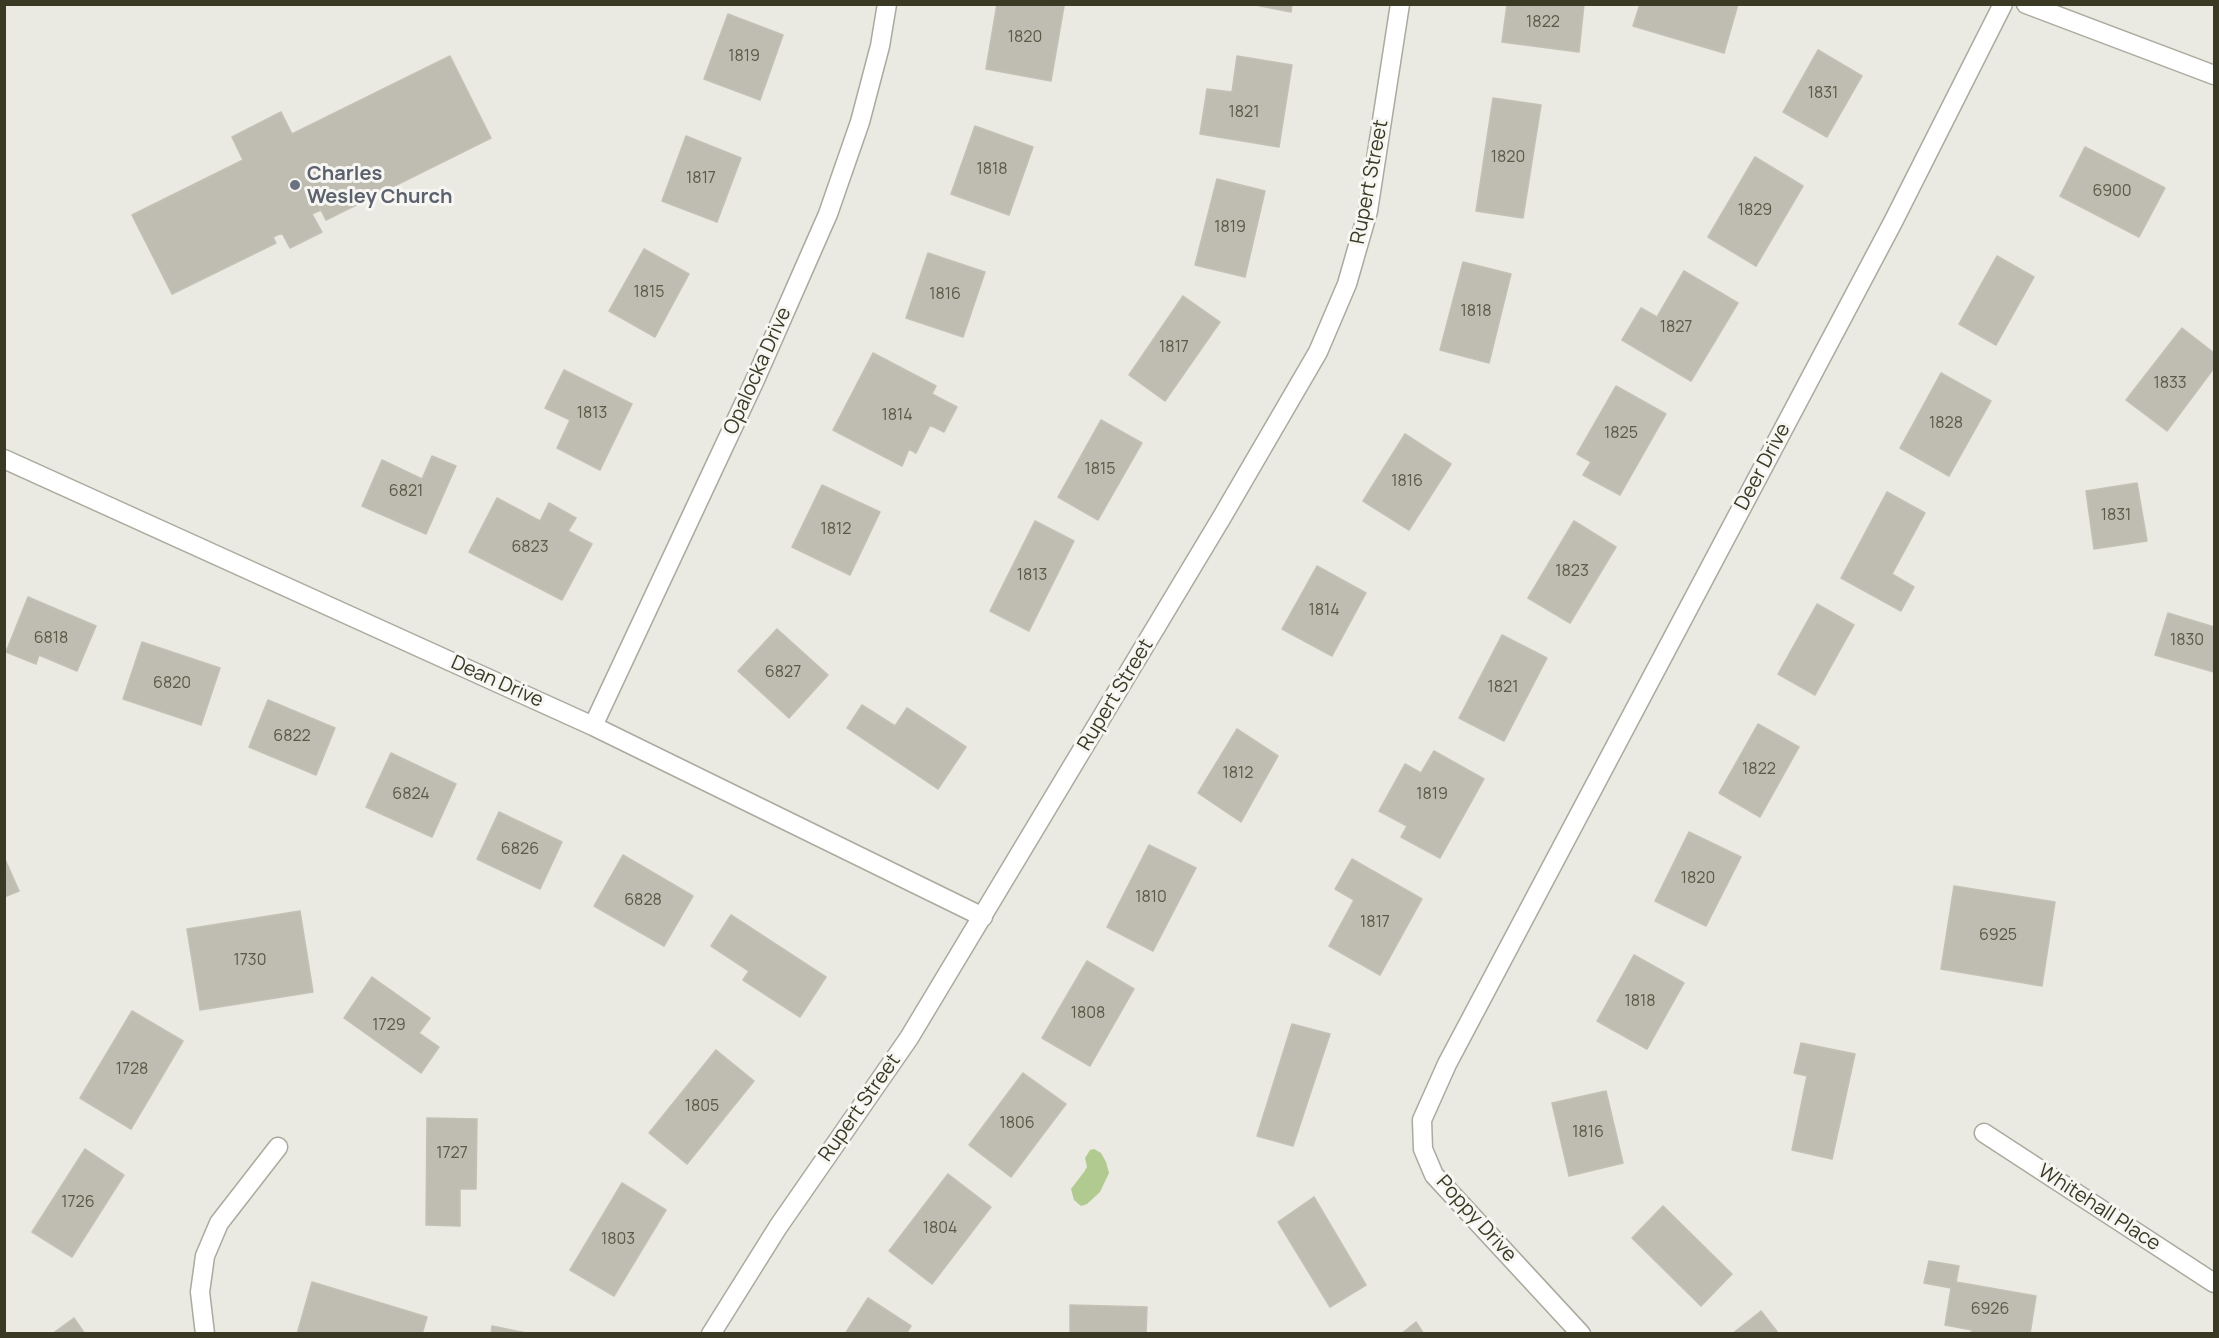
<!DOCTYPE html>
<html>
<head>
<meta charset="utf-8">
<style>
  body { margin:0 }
  #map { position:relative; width:2219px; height:1338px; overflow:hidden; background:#eae9e2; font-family:Manrope,sans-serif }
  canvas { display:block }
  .frame { position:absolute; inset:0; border:6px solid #393924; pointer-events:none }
</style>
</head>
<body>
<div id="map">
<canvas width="2219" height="1338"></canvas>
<div class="frame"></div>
</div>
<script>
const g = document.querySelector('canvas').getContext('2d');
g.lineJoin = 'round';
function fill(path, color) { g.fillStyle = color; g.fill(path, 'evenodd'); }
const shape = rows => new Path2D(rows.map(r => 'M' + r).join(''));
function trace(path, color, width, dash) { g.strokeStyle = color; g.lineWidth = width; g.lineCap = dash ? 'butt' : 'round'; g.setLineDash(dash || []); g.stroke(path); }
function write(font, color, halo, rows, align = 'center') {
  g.font = font + ' Manrope,sans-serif'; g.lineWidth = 6; g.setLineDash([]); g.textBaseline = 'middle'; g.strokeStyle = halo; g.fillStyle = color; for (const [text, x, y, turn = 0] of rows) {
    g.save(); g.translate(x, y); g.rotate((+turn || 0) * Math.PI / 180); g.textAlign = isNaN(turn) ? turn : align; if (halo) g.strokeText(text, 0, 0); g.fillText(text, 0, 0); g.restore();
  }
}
fill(shape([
  [1094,1149,1101,1153,1106,1162,1109,1173,1100,1192,1087,1204,1081,1206,1074,1200,1071,1189,1084,1172,1087,1167,1085,1158,1090,1150]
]), '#b1ca90');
const building = shape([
  [997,4,1064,6,1051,81,986,69,997,4],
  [1250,4,1292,4,1291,12,1250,4],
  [1507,4,1584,4,1579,52,1502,42,1507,4],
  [1640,4,1738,4,1724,53,1633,26,1640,4],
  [728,14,783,35,760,100,704,79,728,14],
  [1818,50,1862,76,1827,137,1783,112,1818,50],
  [450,56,491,138,326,220,321,210,312,214,322,232,290,248,282,233,273,237,276,243,172,294,132,215,243,160,232,137,281,112,292,134,450,56],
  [1237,56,1292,65,1279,147,1200,134,1207,89,1232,92,1237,56],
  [1493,98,1541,105,1523,218,1476,211,1493,98],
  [975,126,1033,147,1009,215,951,194,975,126],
  [686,136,741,158,717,222,662,201,686,136],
  [2085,147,2165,188,2139,237,2060,196,2085,147],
  [1755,157,1803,186,1756,266,1708,237,1755,157],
  [1217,179,1265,191,1245,277,1195,265,1217,179],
  [644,249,689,274,655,337,609,311,644,249],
  [928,253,985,272,963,337,906,318,928,253],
  [1997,256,2034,277,1996,345,1959,324,1997,256],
  [1463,262,1511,274,1489,363,1440,350,1463,262],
  [1684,271,1738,303,1691,381,1622,340,1641,308,1657,317,1684,271],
  [1183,296,1220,322,1165,401,1129,375,1183,296],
  [2182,328,2214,353,2214,368,2167,431,2126,400,2182,328],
  [873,353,936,386,932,394,957,407,944,432,930,425,916,453,909,449,902,466,833,430,873,353],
  [564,370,632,404,600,470,557,448,570,420,545,408,564,370],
  [1941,373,1991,401,1949,476,1900,448,1941,373],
  [1616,386,1666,414,1620,495,1583,475,1591,462,1577,454,1616,386],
  [1101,420,1142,443,1098,520,1058,497,1101,420],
  [1405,434,1451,464,1409,530,1363,501,1405,434],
  [432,456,456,466,426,534,362,506,382,460,422,479,432,456],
  [2137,483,2147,541,2094,549,2086,491,2137,483],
  [822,485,880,512,850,575,792,547,822,485],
  [1887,492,1925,513,1892,574,1914,587,1901,611,1841,578,1887,492],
  [497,498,540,521,549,503,576,518,568,531,592,544,562,600,469,552,497,498],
  [1035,521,1074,541,1029,631,990,611,1035,521],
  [1574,521,1616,547,1570,623,1528,598,1574,521],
  [1317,566,1366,593,1332,656,1282,629,1317,566],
  [28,597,96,626,77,671,39,655,36,664,6,652,28,597],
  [1817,604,1854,625,1815,695,1778,674,1817,604],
  [2168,613,2214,627,2214,672,2155,655,2168,613],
  [777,629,828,675,789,718,738,671,777,629],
  [1502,635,1547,658,1504,741,1459,718,1502,635],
  [142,642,220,668,201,725,123,699,142,642],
  [268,700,335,728,316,775,249,747,268,700],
  [862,705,895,726,907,708,966,747,938,789,847,728,862,705],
  [1758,724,1799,747,1760,817,1719,793,1758,724],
  [1237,729,1278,756,1241,822,1198,793,1237,729],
  [1434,751,1484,779,1440,858,1401,837,1407,826,1379,811,1405,764,1421,773,1434,751],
  [391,753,456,784,432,837,366,807,391,753],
  [499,812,562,842,540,889,477,859,499,812],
  [1689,832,1741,857,1706,926,1655,901,1689,832],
  [1149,845,1196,868,1153,951,1107,927,1149,845],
  [623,855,693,896,664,946,594,906,623,855],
  [4,857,19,891,4,897,4,857],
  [1352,859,1422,899,1380,975,1329,946,1354,900,1335,889,1352,859],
  [1954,886,2055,902,2042,986,1941,969,1954,886],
  [300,911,313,992,200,1010,187,929,300,911],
  [731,915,826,977,800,1017,743,980,749,971,711,946,731,915],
  [1634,955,1684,983,1647,1049,1597,1021,1634,955],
  [1087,961,1134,989,1090,1066,1042,1038,1087,961],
  [372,977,430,1018,419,1033,439,1047,421,1073,344,1018,372,977],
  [132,1011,183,1041,131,1129,80,1098,132,1011],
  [1292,1024,1330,1034,1293,1146,1257,1136,1292,1024],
  [1801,1043,1855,1054,1832,1159,1792,1150,1807,1076,1794,1073,1801,1043],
  [716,1050,754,1081,687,1164,649,1133,716,1050],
  [1023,1073,1066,1104,1011,1177,969,1145,1023,1073],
  [1606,1091,1623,1163,1569,1176,1552,1103,1606,1091],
  [427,1118,477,1119,476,1189,460,1189,460,1226,426,1225,427,1118],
  [85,1149,124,1175,72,1257,32,1232,85,1149],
  [948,1174,991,1207,932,1284,889,1251,948,1174],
  [622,1183,666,1210,614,1296,570,1270,622,1183],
  [1314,1197,1366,1285,1330,1307,1278,1222,1314,1197],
  [1663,1206,1732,1274,1701,1306,1632,1238,1663,1206],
  [1929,1261,1959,1266,1956,1282,2036,1296,2030,1334,1974,1334,1971,1333,1972,1330,1945,1325,1951,1288,1924,1283,1929,1261],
  [312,1282,427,1317,422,1334,297,1334,312,1282],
  [868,1298,911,1326,906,1334,845,1334,868,1298],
  [1070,1305,1147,1307,1146,1334,1070,1334,1070,1305],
  [1761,1311,1779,1334,1732,1334,1761,1311],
  [74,1318,85,1334,52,1334,74,1318],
  [1416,1322,1424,1334,1401,1334,1416,1322],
  [492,1326,531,1334,491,1334,492,1326]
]);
fill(building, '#bfbdb1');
trace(building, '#c3c1b5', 1.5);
const minor = shape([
  [2026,4,2214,75],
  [4,459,593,726,983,917],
  [593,726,755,380,828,214,860,122,880,46,887,4],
  [1984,1133,2214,1283],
  [205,1334,200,1292,205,1256,219,1223,278,1147],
  [711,1334,778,1227,909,1038,1222,517,1318,352,1347,284,1368,211,1400,4],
  [1581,1334,1434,1175,1423,1149,1422,1120,1447,1064,1893,222,2003,4]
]);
trace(minor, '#aaaa9e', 21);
trace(minor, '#fff', 18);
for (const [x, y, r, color] of [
  [295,185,6,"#6b7280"]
]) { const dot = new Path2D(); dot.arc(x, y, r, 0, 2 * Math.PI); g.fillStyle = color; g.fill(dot); trace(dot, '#f7f6f2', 2); }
write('16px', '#5a5a47', null, [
  ["1822",1543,23],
  ["1820",1025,38],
  ["1819",744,57],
  ["1831",1823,94],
  ["1821",1244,113],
  ["1820",1508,158],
  ["1818",992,170],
  ["1817",701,179],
  ["6900",2112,192],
  ["1829",1755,211],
  ["1819",1230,228],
  ["1815",649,293],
  ["1816",945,295],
  ["1818",1476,312],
  ["1827",1676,328],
  ["1817",1174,348],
  ["1833",2170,384],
  ["1813",592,414],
  ["1814",897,416],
  ["1828",1946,424],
  ["1825",1621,434],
  ["1815",1100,470],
  ["1816",1407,482],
  ["6821",406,492],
  ["1831",2116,516],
  ["1812",836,530],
  ["6823",530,548],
  ["1823",1572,572],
  ["1813",1032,576],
  ["1814",1324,611],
  ["6818",51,639],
  ["1830",2187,641],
  ["6827",783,673],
  ["6820",172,684],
  ["1821",1503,688],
  ["6822",292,737],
  ["1822",1759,770],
  ["1812",1238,774],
  ["6824",411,795],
  ["1819",1432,795],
  ["6826",520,850],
  ["1820",1698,879],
  ["1810",1151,898],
  ["6828",643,901],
  ["1817",1375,923],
  ["6925",1998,936],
  ["1730",250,961],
  ["1818",1640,1002],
  ["1808",1088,1014],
  ["1729",389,1026],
  ["1728",132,1070],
  ["1805",702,1107],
  ["1806",1017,1124],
  ["1816",1588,1133],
  ["1727",452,1154],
  ["1726",78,1203],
  ["1804",940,1229],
  ["1803",618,1240],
  ["6926",1990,1310]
]);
write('bold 20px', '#5b616d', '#f7f6f2', [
  ["Charles",307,174],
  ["Wesley Church",307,197]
], 'left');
write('20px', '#393924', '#f7f6f2', [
  ["Rupert Street",1370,182,-79],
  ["Opalocka Drive",758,371,-66],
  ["Deer Drive",1763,467,-62],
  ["Dean Drive",497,682,24],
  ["Rupert Street",1116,695,-59],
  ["Rupert Street",860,1108,-55],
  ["Whitehall Place",2099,1208,33],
  ["Poppy Drive",1476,1219,48]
]);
</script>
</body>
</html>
